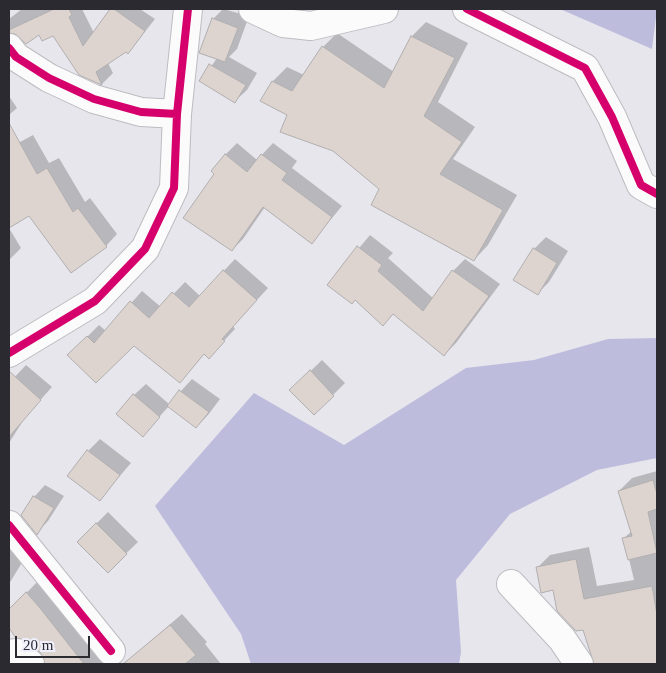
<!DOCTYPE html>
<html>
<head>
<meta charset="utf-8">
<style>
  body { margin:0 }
  #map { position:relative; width:666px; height:673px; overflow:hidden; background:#e6e6ec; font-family:Georgia,serif }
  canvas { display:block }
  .frame { position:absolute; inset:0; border:10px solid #2a2a30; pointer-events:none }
  .scale { position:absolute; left:15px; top:636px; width:75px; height:22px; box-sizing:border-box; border:2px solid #2a2a30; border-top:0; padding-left:6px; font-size:15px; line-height:18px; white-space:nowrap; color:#2a2a30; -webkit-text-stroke:4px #efeffd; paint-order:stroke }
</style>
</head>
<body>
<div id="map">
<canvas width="666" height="673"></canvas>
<div class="frame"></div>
<div class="scale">20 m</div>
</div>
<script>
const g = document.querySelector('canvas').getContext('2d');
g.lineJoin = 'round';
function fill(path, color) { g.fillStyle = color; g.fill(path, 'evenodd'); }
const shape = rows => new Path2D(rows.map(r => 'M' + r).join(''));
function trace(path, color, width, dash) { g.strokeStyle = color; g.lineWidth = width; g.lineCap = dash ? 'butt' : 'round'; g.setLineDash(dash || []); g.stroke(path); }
fill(shape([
  [560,9,657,9,652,49],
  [657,338,657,458,597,470,510,514,456,580,461,652,459,664,251,664,241,634,155,506,254,393,344,445,466,368,534,360,608,339]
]), '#bebcdd');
fill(shape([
  [22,9,82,9,94,33,111,9,140,9,155,19,128,53,126,51,108,63,113,73,102,84,80,74,53,34,9,32,9,19],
  [223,9,249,16,237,49,229,57,257,73,247,90,235,101,201,81,217,58,213,19],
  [426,22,468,43,438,102,475,127,453,159,517,195,488,245,474,260,381,189,288,114,273,81,287,67,304,75,323,47,337,33,394,72,412,36],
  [9,96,17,108,9,115],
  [33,135,49,163,59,158,85,202,90,198,117,234,106,246,29,215,9,226,9,148],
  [237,143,257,160,273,143,297,161,292,168,342,206,312,242,265,207,243,239,232,250,216,174,225,155],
  [9,228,21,248,9,260],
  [370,235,393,253,388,258,434,299,453,271,465,259,500,284,456,343,444,355,394,313,383,324,355,299,329,284],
  [546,237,568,251,549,282,538,293,534,249],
  [235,259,268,288,233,326,235,329,220,345,205,353,180,382,134,344,69,355,99,325,106,331,142,291,161,307,185,282,200,296],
  [322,360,345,383,314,414,291,390],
  [26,365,52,387,26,416,9,443,9,383],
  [192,379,220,399,208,415,196,427,169,406,143,435,134,395,146,384,169,404],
  [100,439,131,463,100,499,88,451],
  [657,471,657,664,595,664,584,629,537,568,550,555,589,547,597,586,634,580,624,538,632,531,619,491,632,478],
  [45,485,64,496,48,521,37,533,34,497],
  [108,512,138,542,108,571,78,542],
  [9,535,23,561,9,584],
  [38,581,95,642,108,664,46,664,46,659,41,652,27,640,17,636,9,623,9,611],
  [182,614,207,642,205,644,221,664,124,664]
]), '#0003');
const building = shape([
  [54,9,69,9,72,15,69,17,83,46,110,9,114,9,145,31,128,54,126,52,96,72,102,85,79,75,53,36,42,41,39,35,26,44,15,34,9,33,9,30,54,9],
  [212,18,238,28,225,62,199,53,212,18],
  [411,36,455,58,424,116,462,142,440,174,503,210,474,261,371,205,379,189,333,151,280,132,287,115,260,101,272,81,292,91,322,46,384,88,411,36],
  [209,64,246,85,235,103,199,81,209,64],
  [9,123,37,174,47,168,73,212,78,208,107,247,71,273,29,216,9,228,9,123],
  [225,154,247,172,261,154,287,173,282,180,332,217,312,244,263,207,232,251,183,218,214,174,211,171,225,154],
  [357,246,382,265,378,271,423,311,452,270,489,296,444,356,393,314,383,326,355,300,352,304,327,285,357,246],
  [533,248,557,263,538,295,513,280,533,248],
  [223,270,257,300,222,339,225,341,209,359,204,354,180,383,134,346,96,383,67,355,87,336,94,343,130,301,149,318,172,292,189,307,223,270],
  [310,370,334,396,314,415,289,390,310,370],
  [9,371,41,400,9,437,9,371],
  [179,390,209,412,196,428,167,406,179,390],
  [133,394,160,417,143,437,116,414,133,394],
  [87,450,120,475,100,501,67,476,87,450],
  [653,480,657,494,657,509,648,512,657,553,628,560,622,538,632,536,618,491,653,480],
  [33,496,54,508,37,535,21,515,33,496],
  [96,523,127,554,108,573,77,542,96,523],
  [576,559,584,599,652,586,657,615,657,664,594,664,583,630,576,631,557,611,553,590,541,593,536,567,576,559],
  [26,592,40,608,84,664,45,664,40,652,27,641,16,638,9,628,9,609,26,592],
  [170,625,196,655,185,664,123,664,170,625]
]);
fill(building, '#ded4cf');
trace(building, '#b0aeaf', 1);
const minor = shape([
  [253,9,283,23,311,26,384,9],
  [467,9,585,68,612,117,641,185,657,194],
  [9,48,16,57,49,78,94,99,141,112,177,114],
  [9,353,95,301,145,249,174,188,177,114,188,9],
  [9,525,111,651],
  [511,584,562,639,579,664],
  [9,654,17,653,30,664]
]);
trace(minor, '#bcbcc1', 30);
trace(minor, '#fbfbfc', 28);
trace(shape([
  [467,9,585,68,612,117,641,185,657,194],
  [9,48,16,57,49,78,94,99,141,112,177,114],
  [9,353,95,301,145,249,174,188,177,114,188,9],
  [9,525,111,651]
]), '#d6006c', 8);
</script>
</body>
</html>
